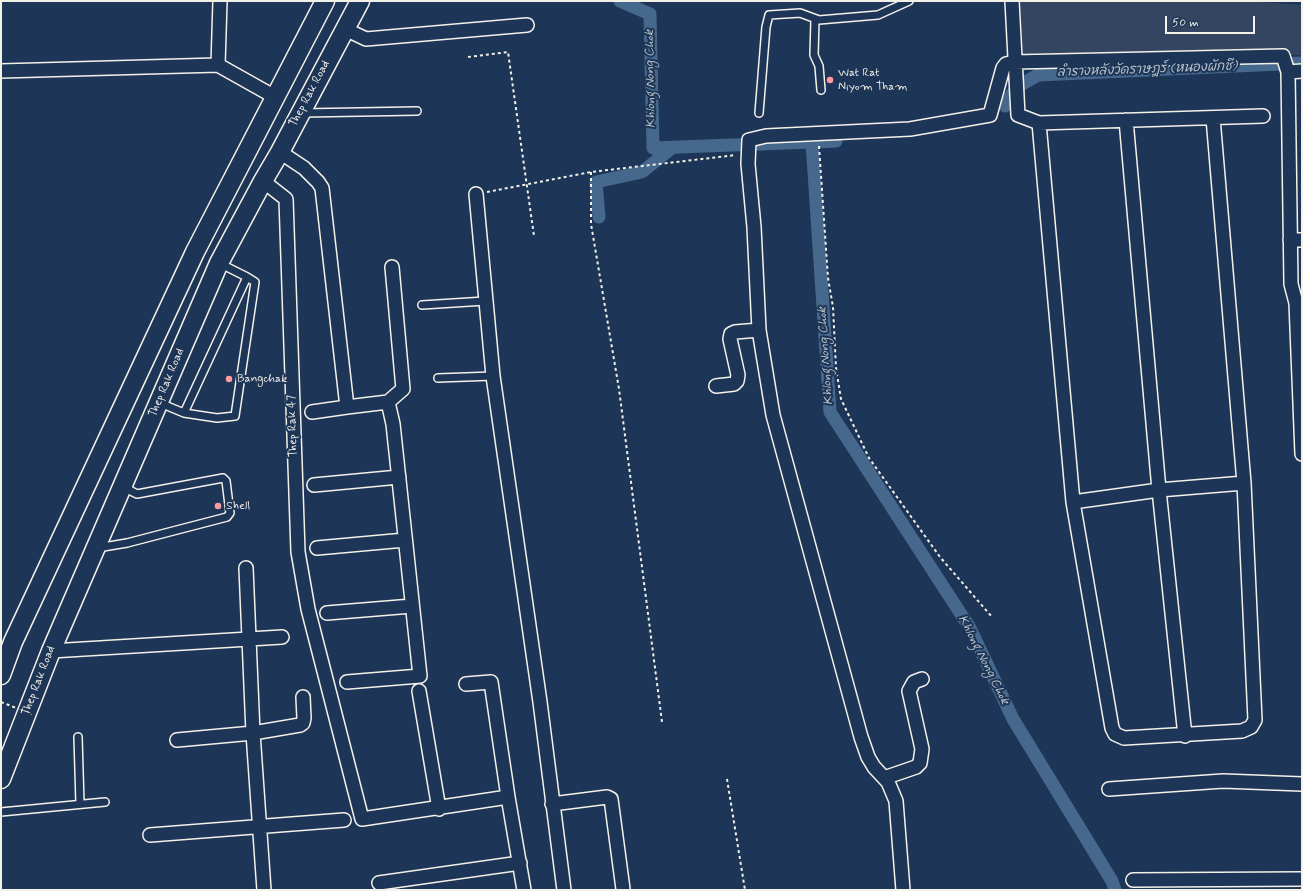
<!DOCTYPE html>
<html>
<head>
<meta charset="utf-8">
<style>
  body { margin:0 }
  #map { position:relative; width:1303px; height:891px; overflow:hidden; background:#1d3557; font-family:Mynerve,sans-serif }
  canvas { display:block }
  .frame { position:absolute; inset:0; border:2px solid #f4f1e8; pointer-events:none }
  .scale { position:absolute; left:1165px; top:16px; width:90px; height:18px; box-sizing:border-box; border:2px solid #f4f1e8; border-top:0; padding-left:5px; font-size:12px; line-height:14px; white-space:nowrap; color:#f4f1e8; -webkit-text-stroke:3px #1d3557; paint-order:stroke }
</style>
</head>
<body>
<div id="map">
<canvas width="1303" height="891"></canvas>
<div class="frame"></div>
<div class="scale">50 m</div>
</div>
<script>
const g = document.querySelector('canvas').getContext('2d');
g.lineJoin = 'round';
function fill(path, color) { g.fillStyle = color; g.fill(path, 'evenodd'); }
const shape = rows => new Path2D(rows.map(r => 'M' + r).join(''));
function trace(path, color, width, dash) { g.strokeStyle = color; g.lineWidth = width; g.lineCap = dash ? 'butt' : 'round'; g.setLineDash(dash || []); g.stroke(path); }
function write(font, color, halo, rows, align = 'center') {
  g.font = font + ' Mynerve,"Playpen Sans Thai",sans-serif'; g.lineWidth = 4; g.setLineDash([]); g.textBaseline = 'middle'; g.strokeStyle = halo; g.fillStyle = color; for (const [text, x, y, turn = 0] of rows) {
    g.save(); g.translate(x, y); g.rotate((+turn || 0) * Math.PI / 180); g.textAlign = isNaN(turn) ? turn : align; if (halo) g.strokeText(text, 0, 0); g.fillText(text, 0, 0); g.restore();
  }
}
fill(shape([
  [1020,1,1247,1,1302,5,1302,55,1289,55,1286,49,1023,54]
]), '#344562');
trace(shape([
  [620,1,650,14,653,148,812,142,830,412,970,628,1013,719,1112,881,1115,890],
  [1005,106,1010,96,1022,84,1038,75,1302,63],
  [812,142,836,141],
  [599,217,596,182,642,172,672,148]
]), '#46688d', 13);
const lane = shape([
  [815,19,814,55,819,66,821,90],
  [302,113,417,111],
  [759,113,766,27,769,15,800,13,819,20,878,15,909,1],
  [422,305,485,301],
  [438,378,493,376],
  [160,403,184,413,247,277,219,263],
  [184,413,217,418,235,416,255,282,247,277],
  [97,548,127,543,227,517,230,513,226,481,223,478,137,494,131,491,125,485],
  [78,737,80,804],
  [1,812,105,802]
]);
const street = shape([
  [1012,1,1018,115,1039,123,1263,116],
  [345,29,366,39,527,25],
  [218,65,220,1],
  [1,71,218,65,275,97],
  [1302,71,1288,72,1291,284,1296,303,1302,454],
  [1126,120,1159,490,1185,736],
  [1039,123,1073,502,1112,728,1115,734,1124,738,1242,731,1251,727,1255,720,1244,483,1213,118],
  [280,152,304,168,318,182,322,188,347,407,388,402,393,424,420,676,347,682],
  [263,181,286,199,298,552,308,609,362,819,508,797,524,890],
  [476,194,493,376,540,702,564,890],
  [1290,240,1302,240],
  [716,386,734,384,737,381,738,375,730,339,731,334,735,332,759,330],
  [388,402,403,389,392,267],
  [312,412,347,407],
  [314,485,399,477],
  [1073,502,1159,490,1244,483],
  [317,548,405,540],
  [246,568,253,733,264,890],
  [327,613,412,606],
  [51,651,282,637],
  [466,684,491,682,508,797],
  [419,691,439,809],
  [177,740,253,733,300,725,303,723,304,718,303,697],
  [884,778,916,767,920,763,922,749,909,691,914,682,922,679],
  [1109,789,1223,781,1302,784],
  [552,804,607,797,611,799,623,889],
  [150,835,344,820],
  [1133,880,1302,879],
  [379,883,520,863],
  [903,890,896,801,888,782,874,767,868,757,861,737,773,415,759,330,754,227,748,164,749,140,766,136,910,129,990,115,1003,68,1006,64,1014,62,1283,56,1288,72]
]);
const secondary = shape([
  [1,675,13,642,195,252,325,1],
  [1,779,51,651,219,263,263,181,280,152,360,1]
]);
trace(lane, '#f4f1e8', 10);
trace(street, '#f4f1e8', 16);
trace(secondary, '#f4f1e8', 21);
trace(shape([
  [468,57,508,52,534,236],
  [819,146,828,278,833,307,836,368,841,399,869,458,940,557,992,617],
  [591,172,591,224,619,389,662,722],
  [487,192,591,172,736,155],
  [727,779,745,890]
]), '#f4f1e8', 2, [3, 3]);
trace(lane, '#1d3557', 7);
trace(street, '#1d3557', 13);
trace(secondary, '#1d3557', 18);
trace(shape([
  [1,702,34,715]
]), '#f4f1e8', 2, [3, 3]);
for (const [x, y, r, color] of [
  [830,80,4,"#ff9aa2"],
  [229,379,4,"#ff9aa2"],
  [218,506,4,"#ff9aa2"]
]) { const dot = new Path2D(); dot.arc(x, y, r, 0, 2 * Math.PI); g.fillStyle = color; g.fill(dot); trace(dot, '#1d3557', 1.5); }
write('12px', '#f4f1e8', '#1d3557', [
  ["Wat Rat",838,73],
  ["Niyom Tham",838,87],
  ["Bangchak",237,379],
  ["Shell",226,506]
], 'left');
write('12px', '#f4f1e8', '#1d3557', [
  ["Thep Rak Road",310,94,-62],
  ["Thep Rak Road",167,383,-67],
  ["Thep Rak 47",293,426,-92],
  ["Thep Rak Road",39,681,-69]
]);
write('italic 13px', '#b7c1c8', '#1d3557', [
  ["ลำรางหลังวัดราษฎร์ (หนองผักชี)",1147,70,-2],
  ["Khlong Nong Chok",651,79,-91],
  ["Khlong Nong Chok",826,356,-94],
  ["Khlong Nong Chok",983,660,63]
]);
</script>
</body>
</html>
